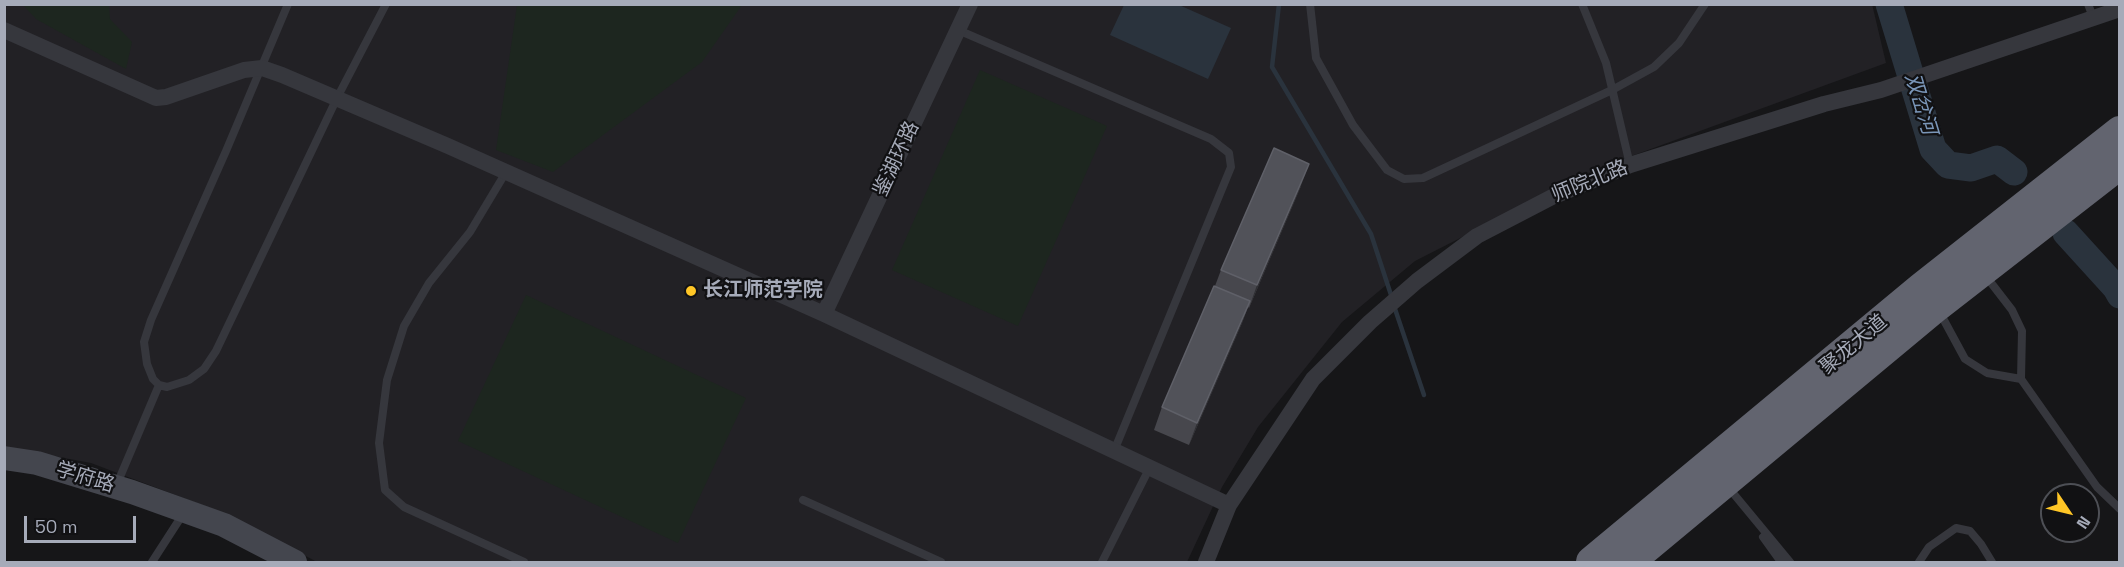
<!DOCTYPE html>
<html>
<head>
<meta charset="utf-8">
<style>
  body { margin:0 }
  #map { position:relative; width:2124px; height:567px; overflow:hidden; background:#161618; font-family:"Space Grotesk",sans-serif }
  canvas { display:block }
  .frame { position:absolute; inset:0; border:6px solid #a6abb9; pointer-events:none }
  .north { position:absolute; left:2040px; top:483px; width:60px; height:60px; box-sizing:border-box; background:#111113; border:2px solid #4d4f55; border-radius:50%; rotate:125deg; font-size:16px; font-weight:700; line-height:24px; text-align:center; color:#a6abb9 }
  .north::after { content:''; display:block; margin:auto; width:21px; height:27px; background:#ffc626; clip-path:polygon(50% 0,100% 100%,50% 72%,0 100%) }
  .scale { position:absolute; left:24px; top:516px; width:112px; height:27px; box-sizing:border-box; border:3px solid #a6abb9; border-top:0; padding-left:8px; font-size:18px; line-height:21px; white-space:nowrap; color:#a6abb9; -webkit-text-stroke:4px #111113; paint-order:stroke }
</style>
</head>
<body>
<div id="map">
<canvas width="2124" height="567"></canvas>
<div class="frame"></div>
<div class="north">N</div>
<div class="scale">50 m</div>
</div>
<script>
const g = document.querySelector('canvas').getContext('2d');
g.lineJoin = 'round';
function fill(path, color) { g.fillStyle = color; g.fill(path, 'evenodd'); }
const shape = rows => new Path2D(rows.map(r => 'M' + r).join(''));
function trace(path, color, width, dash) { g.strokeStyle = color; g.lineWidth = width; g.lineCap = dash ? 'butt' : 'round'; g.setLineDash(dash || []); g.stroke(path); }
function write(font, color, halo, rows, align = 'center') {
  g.font = font + ' "Space Grotesk","Noto Sans SC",sans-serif'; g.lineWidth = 4.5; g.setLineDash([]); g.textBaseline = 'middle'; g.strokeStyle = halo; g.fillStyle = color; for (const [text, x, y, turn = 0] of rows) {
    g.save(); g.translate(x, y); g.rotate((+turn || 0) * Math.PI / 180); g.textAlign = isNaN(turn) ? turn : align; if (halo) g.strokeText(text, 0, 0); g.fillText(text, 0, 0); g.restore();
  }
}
fill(shape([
  [1872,4,1886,63,1596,169,1415,261,1342,322,1258,427,1222,487,1187,562,317,562,231,516,91,463,5,447,4,5]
]), '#222125');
fill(shape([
  [23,5,109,5,110,19,132,42,126,69,36,19],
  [517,5,517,4,742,5,702,62,553,172,496,150],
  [980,70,1107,126,1018,326,892,270],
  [526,295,746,398,678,543,458,441]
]), '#1d261f');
fill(shape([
  [1124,5,1179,5,1231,28,1208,79,1110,35]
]), '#2a333d');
trace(shape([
  [1279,4,1272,67,1371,234,1392,298],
  [1394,306,1424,395]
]), '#2a333d', 4.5);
trace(shape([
  [1889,4,1933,149,1948,165,1971,168,1997,159,2014,172],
  [2066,233,2116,288,2120,295]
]), '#2a333d', 27);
trace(shape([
  [288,4,226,151,151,320,144,342,147,364,153,379,159,385,167,387,189,380,204,369,216,351,337,98,386,4],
  [1310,4,1316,58,1353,125,1387,170,1404,179,1423,178,1612,90,1654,67,1679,43,1705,4],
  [1582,4,1606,63,1630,165],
  [2088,4,2093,17],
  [958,30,1211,139,1229,153,1231,167,1114,451],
  [506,172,470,232,429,283,404,326,387,380,379,443,385,490,404,507,524,562],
  [1939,311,1965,359,1987,373,2021,379,2022,331,2012,310,1985,275],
  [2021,379,2097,487,2120,509],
  [117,484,159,385],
  [1728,487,1790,562],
  [803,500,941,562],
  [1763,537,1781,562],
  [152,562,183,514],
  [1102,562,1150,467],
  [1919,562,1929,547,1956,528,1970,531,1981,544,1992,562]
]), '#36373d', 8);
trace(shape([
  [4,30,156,98,166,97,244,70,262,68,282,75,448,146,824,314,1229,505],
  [824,314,970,4],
  [1206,562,1229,505,1313,379,1370,322,1417,281,1477,236,1554,196,1630,165,1824,104,1881,90,2120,9]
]), '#36373d', 16);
trace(shape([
  [4,458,37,463,132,492,185,511,224,525,295,562]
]), '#44464e', 24);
trace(shape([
  [1592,562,1922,288,2120,132],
  [1628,562,1936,306,2120,163]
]), '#62646f', 32);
fill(shape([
  [1301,186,1249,308,1248,307,1242,323,1189,445,1154,430,1162,407,1215,286,1221,270]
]), '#47474d');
fill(shape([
  [1309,164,1301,186,1249,308,1257,285],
  [1250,301,1242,323,1189,445,1197,423]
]), '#2f2f33');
const building = shape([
  [1274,148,1309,164,1257,285,1221,270,1274,148],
  [1214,286,1250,301,1197,423,1162,407,1214,286]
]);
fill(building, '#515259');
trace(building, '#5f6068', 1.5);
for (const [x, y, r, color] of [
  [691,291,6,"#ffc626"]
]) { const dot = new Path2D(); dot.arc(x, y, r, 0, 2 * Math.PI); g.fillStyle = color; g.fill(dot); trace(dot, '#111113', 2); }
write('20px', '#a6abb9', '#111113', [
  ["鉴湖环路",897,159,-65],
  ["师院北路",1590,182,-22],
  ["聚龙大道",1854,345,-40],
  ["学府路",85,478,17]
]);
write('bold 20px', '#a6abb9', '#111113', [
  ["长江师范学院",703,291]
], 'left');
write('italic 21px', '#7a96b8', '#111113', [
  ["双岔河",1920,104,73]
]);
</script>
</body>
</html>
